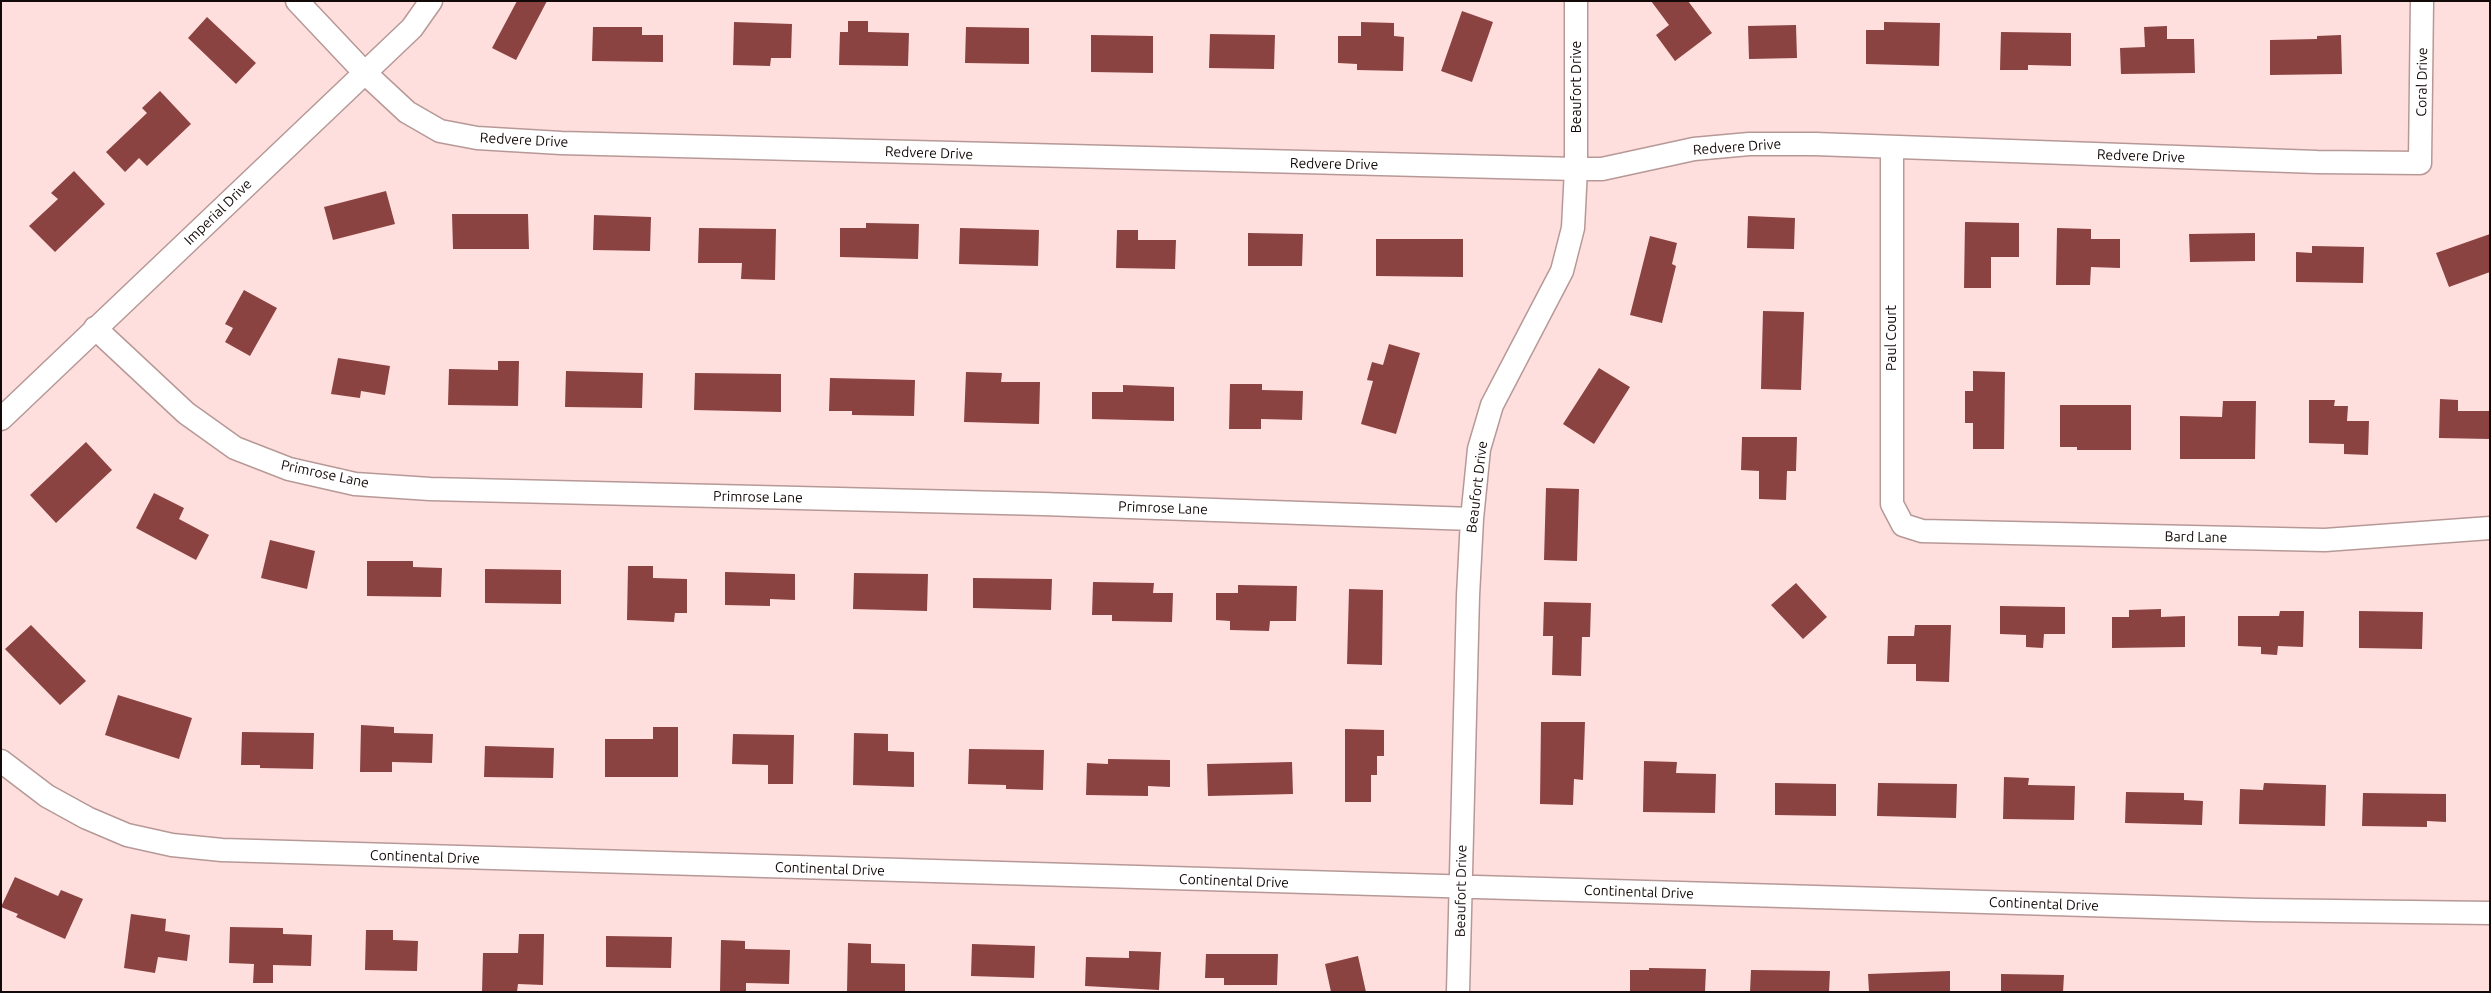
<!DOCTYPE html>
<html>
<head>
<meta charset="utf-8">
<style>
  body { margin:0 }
  #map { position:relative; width:2491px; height:993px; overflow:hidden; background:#ffdfdd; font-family:Ubuntu,sans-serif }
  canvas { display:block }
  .frame { position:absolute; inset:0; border:2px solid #130908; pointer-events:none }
</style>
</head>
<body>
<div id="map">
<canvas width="2491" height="993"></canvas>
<div class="frame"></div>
</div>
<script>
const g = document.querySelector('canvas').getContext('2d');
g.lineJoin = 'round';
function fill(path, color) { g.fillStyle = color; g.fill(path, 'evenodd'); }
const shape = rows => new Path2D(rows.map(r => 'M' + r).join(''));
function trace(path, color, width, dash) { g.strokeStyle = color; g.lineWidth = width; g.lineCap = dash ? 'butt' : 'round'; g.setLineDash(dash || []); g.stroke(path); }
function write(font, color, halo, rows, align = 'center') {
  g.font = font + ' Ubuntu,sans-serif'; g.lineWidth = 5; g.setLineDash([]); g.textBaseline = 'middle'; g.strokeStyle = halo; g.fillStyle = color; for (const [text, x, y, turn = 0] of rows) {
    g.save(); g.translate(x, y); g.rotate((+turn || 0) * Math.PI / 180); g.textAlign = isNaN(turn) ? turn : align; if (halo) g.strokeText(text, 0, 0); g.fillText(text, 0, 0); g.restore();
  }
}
fill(shape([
  [517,1,547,1,516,60,492,48],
  [1651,1,1688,1,1712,33,1675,61,1656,35,1669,25],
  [1462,11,1493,22,1472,82,1441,71],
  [207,17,256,63,236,84,188,38],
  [848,21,868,21,868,32,909,33,908,66,839,65,840,32,848,32],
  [734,22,792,24,791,58,771,58,770,66,733,65],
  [1361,22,1394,23,1394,36,1404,37,1403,71,1357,70,1357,64,1338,63,1338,36,1361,36],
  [1884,22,1940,23,1939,66,1866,64,1866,30,1884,30],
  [1796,25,1797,58,1749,59,1748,26],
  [2167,26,2167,39,2194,39,2195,73,2121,74,2120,48,2145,47,2144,27],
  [593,27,642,27,642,35,663,35,663,62,592,61],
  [966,27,1029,28,1029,64,965,63],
  [2001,32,2071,33,2071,66,2028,65,2028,70,2000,70],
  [1210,34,1275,35,1274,69,1209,68],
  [1091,35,1153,36,1153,73,1091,72],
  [2341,35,2342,74,2270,75,2270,40,2317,39,2317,36],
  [160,91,191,124,147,166,139,158,125,172,106,152,147,113,142,108],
  [74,171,105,204,55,252,29,226,58,199,51,193],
  [386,191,395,224,333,240,324,207],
  [452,214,528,214,529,249,453,249],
  [594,215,651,217,650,251,593,250],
  [1748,216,1795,218,1794,249,1747,248],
  [1965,222,2019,223,2019,257,1991,257,1991,288,1964,288],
  [866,223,919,224,918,259,840,257,840,228,866,228],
  [699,228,776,229,775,280,741,279,742,263,698,263],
  [960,228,1039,230,1038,266,959,264],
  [2057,228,2091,229,2091,239,2120,239,2120,268,2091,267,2090,285,2056,285],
  [1117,230,1138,230,1138,240,1176,240,1175,269,1116,268],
  [1248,233,1303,234,1302,266,1248,266],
  [2255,233,2255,261,2190,262,2189,234],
  [2490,234,2490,272,2449,287,2436,253],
  [1650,236,1677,243,1672,264,1676,266,1662,323,1630,315],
  [1376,239,1463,239,1463,277,1376,276],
  [2312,246,2364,247,2363,283,2296,282,2296,252,2312,253],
  [244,290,277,308,250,356,225,342,233,328,225,324],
  [1763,311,1804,312,1801,390,1761,389],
  [1389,344,1420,353,1396,434,1361,424,1373,381,1367,380,1372,362,1383,365],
  [338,358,390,366,385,395,361,391,360,398,331,394],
  [498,361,519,361,518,406,448,405,449,369,498,370],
  [1599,368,1630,387,1594,444,1563,424],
  [566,371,643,373,642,408,565,407],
  [1973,371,2005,372,2004,449,1973,449,1973,423,1965,423,1965,391,1973,391],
  [966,372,1002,373,1001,382,1040,382,1039,424,964,422],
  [695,373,781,374,781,412,694,410],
  [830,378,915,380,914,416,852,415,852,411,829,411],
  [1230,384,1262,384,1262,390,1303,391,1302,420,1261,419,1261,429,1229,429],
  [1123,385,1174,387,1174,421,1092,419,1092,392,1123,392],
  [2440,399,2458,400,2458,411,2490,411,2490,439,2439,438],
  [2309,400,2335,400,2334,406,2348,406,2347,421,2369,421,2368,455,2344,454,2344,444,2309,443],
  [2223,401,2256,401,2255,459,2180,459,2180,416,2222,417],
  [2060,405,2131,405,2131,450,2077,450,2077,447,2060,447],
  [1742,437,1797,437,1796,471,1787,471,1786,500,1759,499,1759,471,1741,470],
  [86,442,112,470,56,523,30,495],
  [1546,488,1579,489,1577,561,1544,560],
  [154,493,184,508,179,519,209,535,196,560,136,528],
  [270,540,315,551,307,589,261,578],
  [367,561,413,561,413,567,442,568,441,597,367,596],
  [628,566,653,566,653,578,687,579,687,613,675,613,674,622,627,620],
  [485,569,561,570,561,604,485,603],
  [725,572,795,574,795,600,770,599,770,606,725,605],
  [854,573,928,574,927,611,853,609],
  [973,578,1052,579,1051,610,973,608],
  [1093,582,1154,583,1153,593,1173,593,1172,622,1112,621,1112,615,1092,615],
  [1796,583,1827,617,1803,639,1771,605],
  [1238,585,1297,586,1296,621,1270,621,1269,631,1230,630,1230,621,1216,620,1216,593,1238,593],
  [1349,589,1383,590,1382,665,1347,664],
  [1544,602,1591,603,1590,637,1582,637,1581,676,1552,675,1553,636,1543,636],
  [2000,606,2065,607,2065,634,2044,634,2043,648,2026,647,2026,635,2000,634],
  [2161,609,2161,617,2185,616,2185,647,2112,648,2112,617,2129,617,2129,610],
  [2280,611,2304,611,2303,647,2278,646,2277,655,2261,654,2261,647,2238,646,2238,616,2279,616],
  [2359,611,2423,612,2422,649,2359,648],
  [31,625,86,681,60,705,5,649],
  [1915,625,1951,625,1949,682,1916,681,1916,664,1887,664,1888,636,1914,636],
  [118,695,192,718,179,759,105,735],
  [1541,722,1585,722,1583,780,1574,779,1573,805,1540,804],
  [361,725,394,727,394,733,433,734,432,763,392,762,392,772,360,772],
  [653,727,678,727,678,777,605,777,605,739,653,739],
  [1345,729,1384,730,1384,756,1377,756,1377,775,1371,775,1371,802,1345,802],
  [242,732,314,733,313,769,260,768,260,765,241,765],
  [854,733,888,734,888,751,914,752,914,787,853,785],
  [733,734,794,735,793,784,768,784,768,765,732,764],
  [485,746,554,748,553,778,484,777],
  [969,749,1044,750,1043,790,1006,789,1006,785,968,784],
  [1108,759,1170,760,1170,787,1148,786,1148,796,1086,795,1087,763,1108,764],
  [1644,761,1677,762,1676,773,1716,774,1715,813,1643,812],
  [1292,762,1293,794,1208,796,1207,764],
  [2004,777,2029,778,2028,785,2075,786,2074,820,2003,819],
  [1775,783,1836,784,1836,816,1775,815],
  [1878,783,1957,784,1956,818,1877,816],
  [2264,783,2326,785,2325,826,2239,824,2240,789,2263,790],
  [2126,792,2184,793,2184,800,2203,801,2202,825,2125,823],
  [2363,793,2446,794,2446,822,2427,821,2427,827,2362,826],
  [15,877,58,896,61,890,83,899,65,939,16,917,18,914,1,907],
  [131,914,166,919,165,931,190,935,187,961,158,957,155,973,124,968],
  [230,927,283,928,283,934,312,935,311,966,273,965,273,983,253,983,254,964,229,963],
  [366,930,393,930,393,940,418,941,417,971,365,970],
  [519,934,544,934,543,985,518,984,517,992,482,992,483,953,518,953],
  [606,936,672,937,671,968,606,967],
  [721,940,745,941,745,949,790,950,789,984,746,983,746,992,720,992],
  [848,943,871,944,871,963,905,964,905,992,847,992],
  [972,944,1035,946,1034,978,971,976],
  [1129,951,1161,952,1159,990,1085,986,1086,957,1129,958],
  [1206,954,1278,954,1277,985,1224,985,1224,978,1205,978],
  [1358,956,1366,992,1331,992,1325,964],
  [1649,968,1706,969,1705,992,1630,992,1630,970,1649,970],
  [1751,970,1830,971,1829,992,1750,992],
  [1950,971,1950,992,1869,992,1868,974],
  [2001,974,2064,975,2063,992,2001,992]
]), '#8a4341');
const minor = shape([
  [297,1,364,72,407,112,440,131,477,138,561,143,1576,169,1602,169,1694,149,1749,144,1815,144,2317,162,2420,163,2422,1],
  [1892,148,1892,504,1903,525,1922,531,2325,540,2490,528],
  [95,328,186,413,235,448,289,469,355,484,430,489,1043,504,1472,519],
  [1,419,412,28,431,1],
  [1,761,47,796,87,818,127,835,172,845,222,850,2256,910,2490,913],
  [1458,992,1468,596,1472,519,1479,449,1492,405,1562,271,1573,228,1576,169,1576,1]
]);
trace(minor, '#b69997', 25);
trace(minor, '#fff', 22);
write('14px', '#130908', '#fff', [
  ["Coral Drive",2422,82,-89],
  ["Beaufort Drive",1576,87,-90],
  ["Redvere Drive",524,140,3],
  ["Redvere Drive",1737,147,-4],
  ["Redvere Drive",929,153,2],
  ["Redvere Drive",2141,156,2],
  ["Redvere Drive",1334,164,1],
  ["Imperial Drive",218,212,-44],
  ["Paul Court",1891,338,-90],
  ["Primrose Lane",325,474,12],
  ["Beaufort Drive",1477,487,-83],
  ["Primrose Lane",758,497,1],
  ["Primrose Lane",1163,508,2],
  ["Bard Lane",2196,537,1],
  ["Continental Drive",425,857,2],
  ["Continental Drive",830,869,2],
  ["Continental Drive",1234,881,2],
  ["Beaufort Drive",1461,891,-89],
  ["Continental Drive",1639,892,2],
  ["Continental Drive",2044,904,2]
]);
</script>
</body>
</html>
